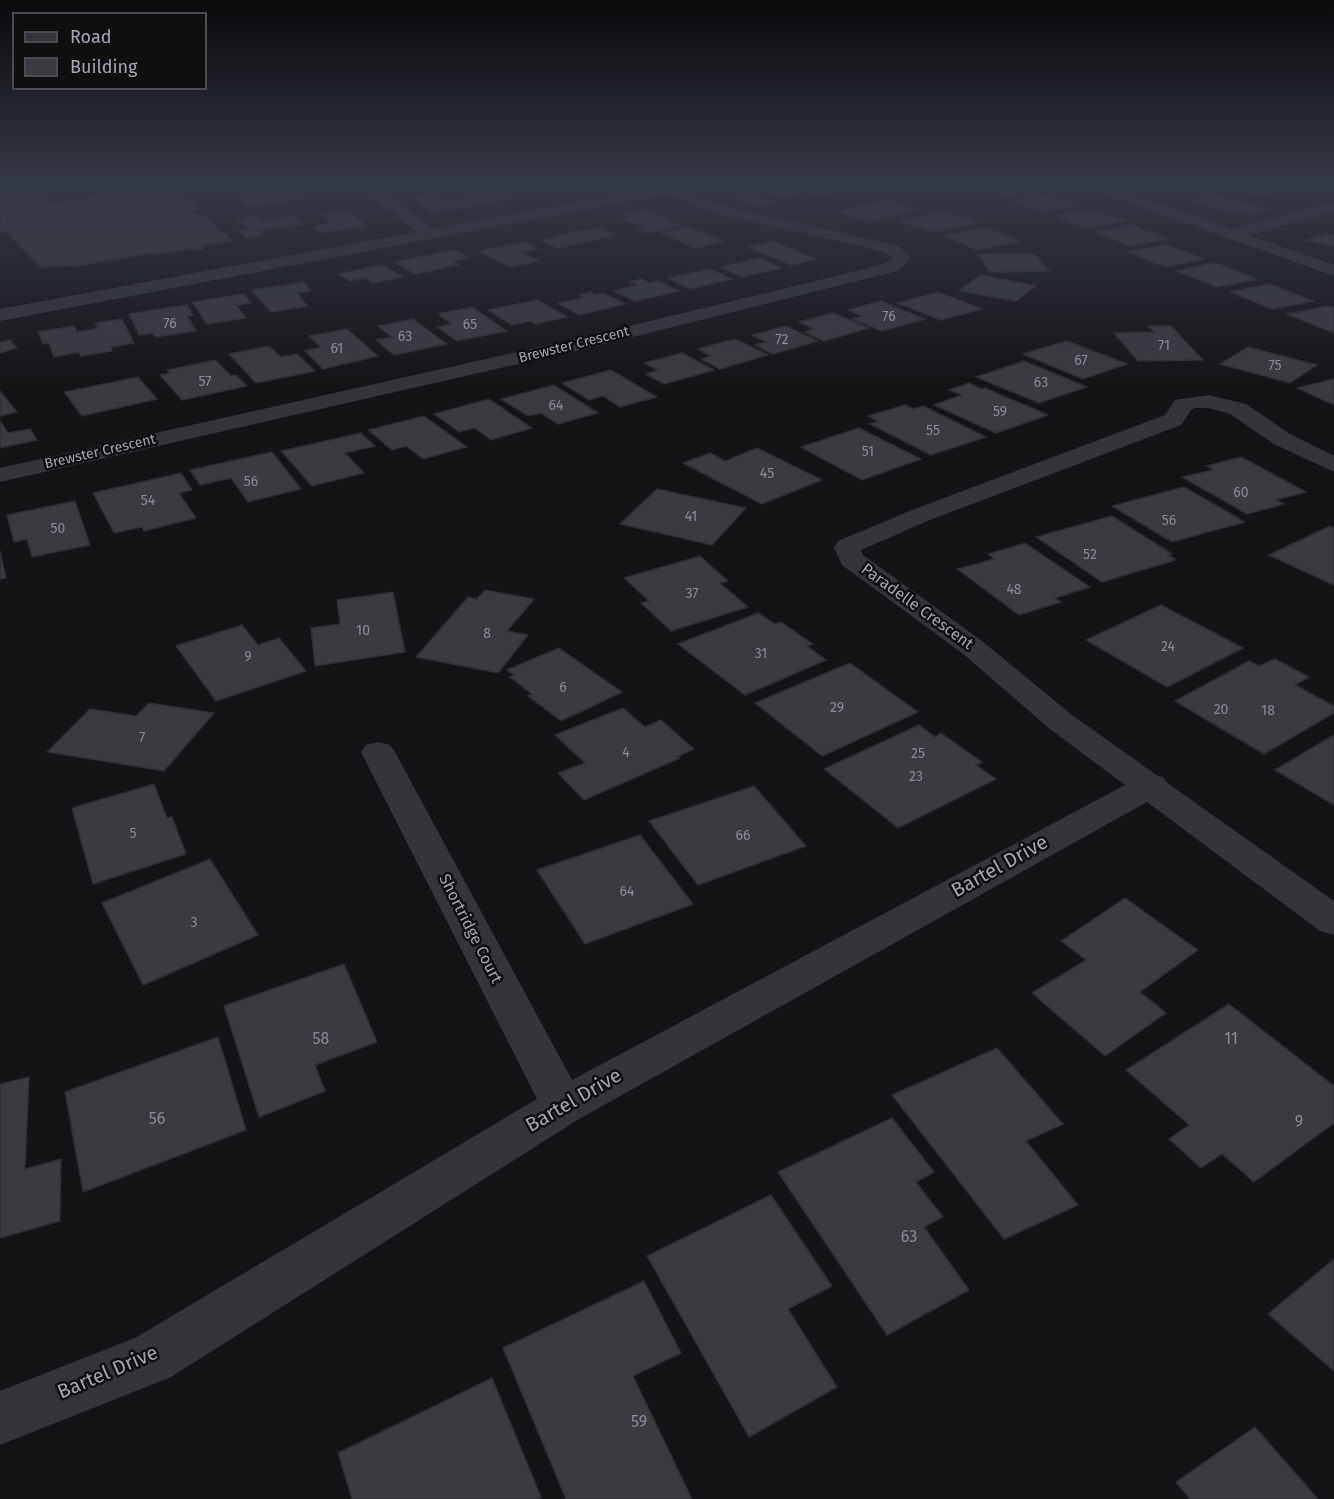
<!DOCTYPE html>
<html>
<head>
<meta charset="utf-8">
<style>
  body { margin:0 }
  #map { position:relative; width:1334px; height:1499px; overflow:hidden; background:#141315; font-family:"Fira Sans",sans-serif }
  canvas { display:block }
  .legend { position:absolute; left:12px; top:12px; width:195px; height:78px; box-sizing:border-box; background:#0f0f10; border:2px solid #4b4b52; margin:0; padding:8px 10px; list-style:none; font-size:18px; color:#a5a5b6 }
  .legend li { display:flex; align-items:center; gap:12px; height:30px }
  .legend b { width:30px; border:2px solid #4b4b52 }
</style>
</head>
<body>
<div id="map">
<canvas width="1334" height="1499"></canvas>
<ul class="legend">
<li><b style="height:8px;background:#35343a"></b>Road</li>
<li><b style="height:16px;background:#3b3a40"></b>Building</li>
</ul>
</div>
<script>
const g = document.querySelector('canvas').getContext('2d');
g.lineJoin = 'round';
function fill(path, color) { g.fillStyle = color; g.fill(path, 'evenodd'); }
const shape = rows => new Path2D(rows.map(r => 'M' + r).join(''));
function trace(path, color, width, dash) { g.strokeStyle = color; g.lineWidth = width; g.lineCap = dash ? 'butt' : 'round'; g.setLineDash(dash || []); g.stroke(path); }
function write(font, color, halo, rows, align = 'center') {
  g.font = font + ' "Fira Sans",sans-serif'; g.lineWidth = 5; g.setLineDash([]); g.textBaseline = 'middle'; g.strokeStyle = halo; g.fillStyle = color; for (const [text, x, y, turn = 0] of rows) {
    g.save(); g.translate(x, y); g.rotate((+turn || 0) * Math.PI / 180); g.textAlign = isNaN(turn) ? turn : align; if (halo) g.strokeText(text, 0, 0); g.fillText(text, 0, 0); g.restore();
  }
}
const building = shape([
  [148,183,176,185,172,187,180,187,183,190,178,192,185,193,189,196,182,198,190,199,194,202,187,205,195,205,199,209,194,211,196,214,204,215,232,241,201,246,204,249,196,250,193,248,155,255,152,253,75,266,62,265,42,268,5,231,0,232,0,193,47,189,53,193,40,198,45,202,51,201,54,204,101,194,133,192,148,183],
  [253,183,293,183,296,185,240,194,228,187,253,183],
  [498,183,552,183,559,187,510,191,498,183],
  [805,183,843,183,859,190,814,196,790,185,805,183],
  [849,183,891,183,859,187,849,183],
  [995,183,1019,183,1045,190,1005,197,977,185,995,183],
  [1141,183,1182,183,1197,187,1175,192,1141,183],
  [1217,183,1268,183,1293,191,1260,196,1214,184,1219,183,1217,183],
  [1283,183,1334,183,1297,187,1283,183],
  [481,186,493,194,508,192,517,198,476,204,455,190,481,186],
  [779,186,801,194,780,198,759,190,779,186],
  [292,187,309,197,251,207,239,199,256,196,251,194,292,187],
  [748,192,777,203,757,207,728,196,748,192],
  [438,194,450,202,465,200,475,206,432,212,412,197,438,194],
  [1054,194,1063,198,1058,199,1078,206,1040,212,1011,201,1054,194],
  [1210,194,1270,210,1254,215,1244,212,1238,214,1186,199,1210,194],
  [886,200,919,210,868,222,836,212,886,200],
  [348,210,367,226,320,233,313,226,331,223,321,214,348,210],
  [645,210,682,226,647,233,636,228,646,226,622,220,630,219,621,215,645,210],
  [1090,210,1106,216,1111,215,1127,221,1086,228,1054,216,1090,210],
  [944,211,978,222,934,232,900,221,944,211],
  [255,216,261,221,292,216,304,224,257,231,263,235,246,238,238,230,250,229,237,219,255,216],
  [1132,225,1168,239,1130,246,1095,232,1132,225],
  [689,227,724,241,696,248,661,233,689,227],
  [599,228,616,235,558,248,541,240,581,230,585,231,599,228],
  [987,228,1020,241,977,250,944,236,987,228],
  [1327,234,1334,236,1334,247,1307,240,1327,234],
  [773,241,816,259,791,265,748,247,773,241],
  [525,242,538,249,521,252,539,261,510,267,479,251,525,242],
  [1166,245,1205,259,1166,267,1128,252,1166,245],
  [454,250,470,258,452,261,459,265,415,274,394,262,454,250],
  [978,254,1035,254,1049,271,990,272,978,254],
  [759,258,781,268,742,277,720,267,759,258],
  [1215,263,1257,279,1217,287,1176,271,1215,263],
  [382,265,403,277,373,283,364,278,350,281,338,274,382,265],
  [710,269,732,279,690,289,668,278,710,269],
  [980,275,1036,286,1016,301,959,291,980,275],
  [641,279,649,283,658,281,679,291,635,301,614,291,638,285,630,282,641,279],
  [304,282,311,291,297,293,307,306,271,312,251,290,304,282],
  [1270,284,1271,285,1314,301,1272,309,1230,292,1270,284],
  [591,292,596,295,603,293,625,304,579,315,558,303,584,298,579,295,591,292],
  [938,292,982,309,941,320,897,303,938,292],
  [244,294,251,303,236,305,246,318,207,324,192,302,244,294],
  [538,300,567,317,535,324,531,321,512,325,488,310,538,300],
  [881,301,925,319,882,331,853,319,862,316,848,310,881,301],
  [187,305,193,315,187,316,196,331,155,337,153,333,139,335,129,314,187,305],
  [1328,306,1334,308,1334,333,1287,314,1328,306],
  [472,307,507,331,457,341,437,327,452,324,438,314,472,307],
  [833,313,869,328,824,341,805,332,815,329,799,322,833,313],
  [122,319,134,343,111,347,112,351,81,356,79,352,54,357,49,343,43,344,38,332,74,326,77,332,98,328,95,323,122,319],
  [413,319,447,344,394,355,376,340,392,337,378,326,413,319],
  [786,326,818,341,773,354,755,345,766,342,752,335,786,326],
  [1148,326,1171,326,1203,360,1138,361,1114,333,1154,332,1148,326],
  [347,329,378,356,323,369,305,351,321,347,309,336,347,329],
  [735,339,768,355,720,369,701,359,711,356,698,349,735,339],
  [10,340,17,348,0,353,0,342,10,340],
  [1067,341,1127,364,1083,379,1023,354,1067,341],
  [269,346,281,357,297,354,315,371,256,383,229,354,269,346],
  [1248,347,1317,365,1290,383,1220,364,1248,347],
  [682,353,714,370,664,384,646,374,658,370,644,363,682,353],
  [215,360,231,376,236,375,247,386,182,400,160,375,170,373,167,370,215,360],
  [1024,361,1087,387,1039,403,976,377,1024,361],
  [611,370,657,397,620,407,603,396,589,400,562,383,611,370],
  [138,377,157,399,82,416,64,392,138,377],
  [1334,379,1334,405,1297,388,1334,379],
  [969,383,982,389,985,388,1048,415,996,433,934,405,962,395,949,390,969,383],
  [554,385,598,413,558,424,541,413,528,416,501,399,554,385],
  [0,391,17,412,0,416,0,391],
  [489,399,532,428,491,440,475,428,459,432,434,414,489,399],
  [905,405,914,409,923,406,986,437,931,455,870,424,878,421,868,416,905,405],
  [424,416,467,447,423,459,406,446,392,450,368,430,424,416],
  [0,421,8,433,30,429,37,440,0,448,0,421],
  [859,428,921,459,862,480,801,447,859,428],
  [361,433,375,446,345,453,364,473,312,486,281,451,361,433],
  [757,448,822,480,762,504,683,463,710,453,725,461,757,448],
  [272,452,301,489,248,502,231,478,200,485,190,470,272,452],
  [1241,457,1306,492,1276,500,1284,504,1247,514,1182,477,1213,470,1207,466,1241,457],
  [181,473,192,490,179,493,196,518,144,531,142,527,114,533,93,493,181,473],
  [1184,487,1245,522,1172,542,1112,506,1184,487],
  [657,489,746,508,712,545,620,524,657,489],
  [75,501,90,545,32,557,27,539,14,542,7,515,75,501],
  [1112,516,1172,554,1168,555,1176,560,1102,582,1036,537,1112,516],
  [1330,526,1334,528,1334,585,1269,555,1330,526],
  [1025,543,1090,587,1055,598,1061,602,1019,615,957,569,994,559,988,554,1025,543],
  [0,551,6,578,0,579,0,551],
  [700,556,728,581,720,583,748,607,671,631,641,603,649,601,624,578,700,556],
  [485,590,534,599,507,631,528,635,498,673,416,657,468,597,477,599,485,590],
  [393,592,405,652,315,666,311,628,340,624,337,600,393,592],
  [1161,605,1243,648,1167,687,1086,640,1161,605],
  [758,613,775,624,781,622,813,644,807,646,826,660,745,695,678,644,758,613],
  [242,625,258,645,279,638,306,671,216,701,176,646,242,625],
  [559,648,622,692,561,721,528,696,532,694,510,677,514,675,507,670,559,648],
  [1275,659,1309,677,1295,685,1334,706,1334,713,1264,754,1175,701,1249,661,1259,666,1275,659],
  [850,663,918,712,822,756,755,703,850,663],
  [149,703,214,713,164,771,47,752,90,709,136,716,149,703],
  [623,708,645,727,661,720,694,749,678,756,680,758,584,800,558,773,585,763,555,735,623,708],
  [919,725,935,737,941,733,982,762,976,765,996,779,898,828,824,769,919,725],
  [1334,735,1334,805,1275,770,1334,735],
  [154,784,167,818,172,817,186,854,93,884,72,808,154,784],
  [754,786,806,846,698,885,649,821,754,786],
  [640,835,693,904,585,944,537,870,640,835],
  [210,859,258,935,143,985,102,903,210,859],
  [1125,898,1198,950,1140,992,1166,1013,1105,1056,1032,993,1086,960,1061,941,1125,898],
  [344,964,377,1042,315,1065,325,1091,259,1117,224,1006,344,964],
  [1229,1004,1334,1086,1334,1123,1254,1182,1222,1154,1201,1168,1169,1139,1189,1125,1126,1070,1229,1004],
  [218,1037,246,1130,83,1192,65,1092,218,1037],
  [997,1048,1063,1124,1026,1141,1078,1205,1004,1239,892,1095,997,1048],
  [29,1077,25,1169,61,1159,60,1221,0,1238,0,1084,29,1077],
  [892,1118,934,1172,916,1182,943,1217,924,1227,969,1290,887,1335,778,1172,892,1118],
  [771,1195,832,1286,788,1309,837,1387,749,1437,647,1256,771,1195],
  [1334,1259,1334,1371,1268,1314,1334,1259],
  [644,1281,681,1353,633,1376,692,1499,566,1499,503,1348,644,1281],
  [492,1378,541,1497,537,1499,352,1499,338,1453,492,1378],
  [1255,1427,1318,1499,1190,1499,1176,1482,1255,1427]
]);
fill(building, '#3b3a40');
trace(building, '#2f2d31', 1.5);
fill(shape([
  [355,183,371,183,433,229,667,185,692,183,694,186,692,189,685,191,732,208,899,246,911,258,898,271,584,349,0,482,0,468,584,337,869,268,886,263,893,258,887,254,868,248,722,215,667,194,0,321,0,309,417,232,355,183],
  [1081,183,1101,183,1232,229,1334,202,1334,212,1248,235,1334,265,1334,276,1083,186,1081,183],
  [1209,395,1246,404,1290,434,1334,456,1334,472,1274,444,1230,414,1208,408,1195,408,1191,410,1181,425,930,520,861,550,863,555,982,641,1072,715,1158,776,1163,777,1166,782,1334,901,1334,935,1320,931,1147,802,579,1119,171,1377,0,1445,0,1391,135,1338,537,1099,361,752,366,745,378,742,390,745,395,752,572,1080,1125,785,1050,729,962,653,842,565,834,547,838,541,912,510,1165,415,1175,400,1209,395]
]), '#35343a');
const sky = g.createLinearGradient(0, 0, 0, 393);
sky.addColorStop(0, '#0b0a0c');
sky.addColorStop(0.47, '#343946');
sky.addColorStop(1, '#34394600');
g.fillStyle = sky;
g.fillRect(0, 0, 1334, 393);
write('14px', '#8a8a98', null, [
  ["76",889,317],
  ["76",170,324],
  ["65",470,325],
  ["63",405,337],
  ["72",782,340],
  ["71",1164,346],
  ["61",337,349],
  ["67",1081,361],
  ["75",1275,366],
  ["57",205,382],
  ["63",1041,383],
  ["64",556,406],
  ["59",1000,412],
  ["55",933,431],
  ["51",868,452],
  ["45",767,474],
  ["56",251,482],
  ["60",1241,493],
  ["54",148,501],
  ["41",691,517],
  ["56",1169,521],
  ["50",58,529],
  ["52",1090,555],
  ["48",1014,590],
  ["37",692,594],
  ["10",363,631],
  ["8",487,634],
  ["24",1168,647],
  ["31",761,654],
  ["9",248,657],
  ["6",563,688],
  ["29",837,708],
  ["20",1221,710],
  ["18",1268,711],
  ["7",142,738],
  ["4",626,753],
  ["25",918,754],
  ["23",916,777],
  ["5",133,834],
  ["66",743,836],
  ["64",627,892],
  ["3",194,923]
]);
write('14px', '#a5a5b6', '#0f0f10', [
  ["Brewster Crescent",574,345,-14],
  ["Brewster Crescent",100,452,-13]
]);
write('16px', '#a5a5b6', '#0f0f10', [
  ["Paradelle Crescent",917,607,36],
  ["Shortridge Court",470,929,63]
]);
write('16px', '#8a8a98', null, [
  ["58",321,1040],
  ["11",1231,1040],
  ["56",157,1120],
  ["9",1299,1123],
  ["63",909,1238],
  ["59",639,1423]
]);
write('20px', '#a5a5b6', '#0f0f10', [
  ["Bartel Drive",1000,867,-29],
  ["Bartel Drive",574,1101,-30],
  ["Bartel Drive",108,1373,-23]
]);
</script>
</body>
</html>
